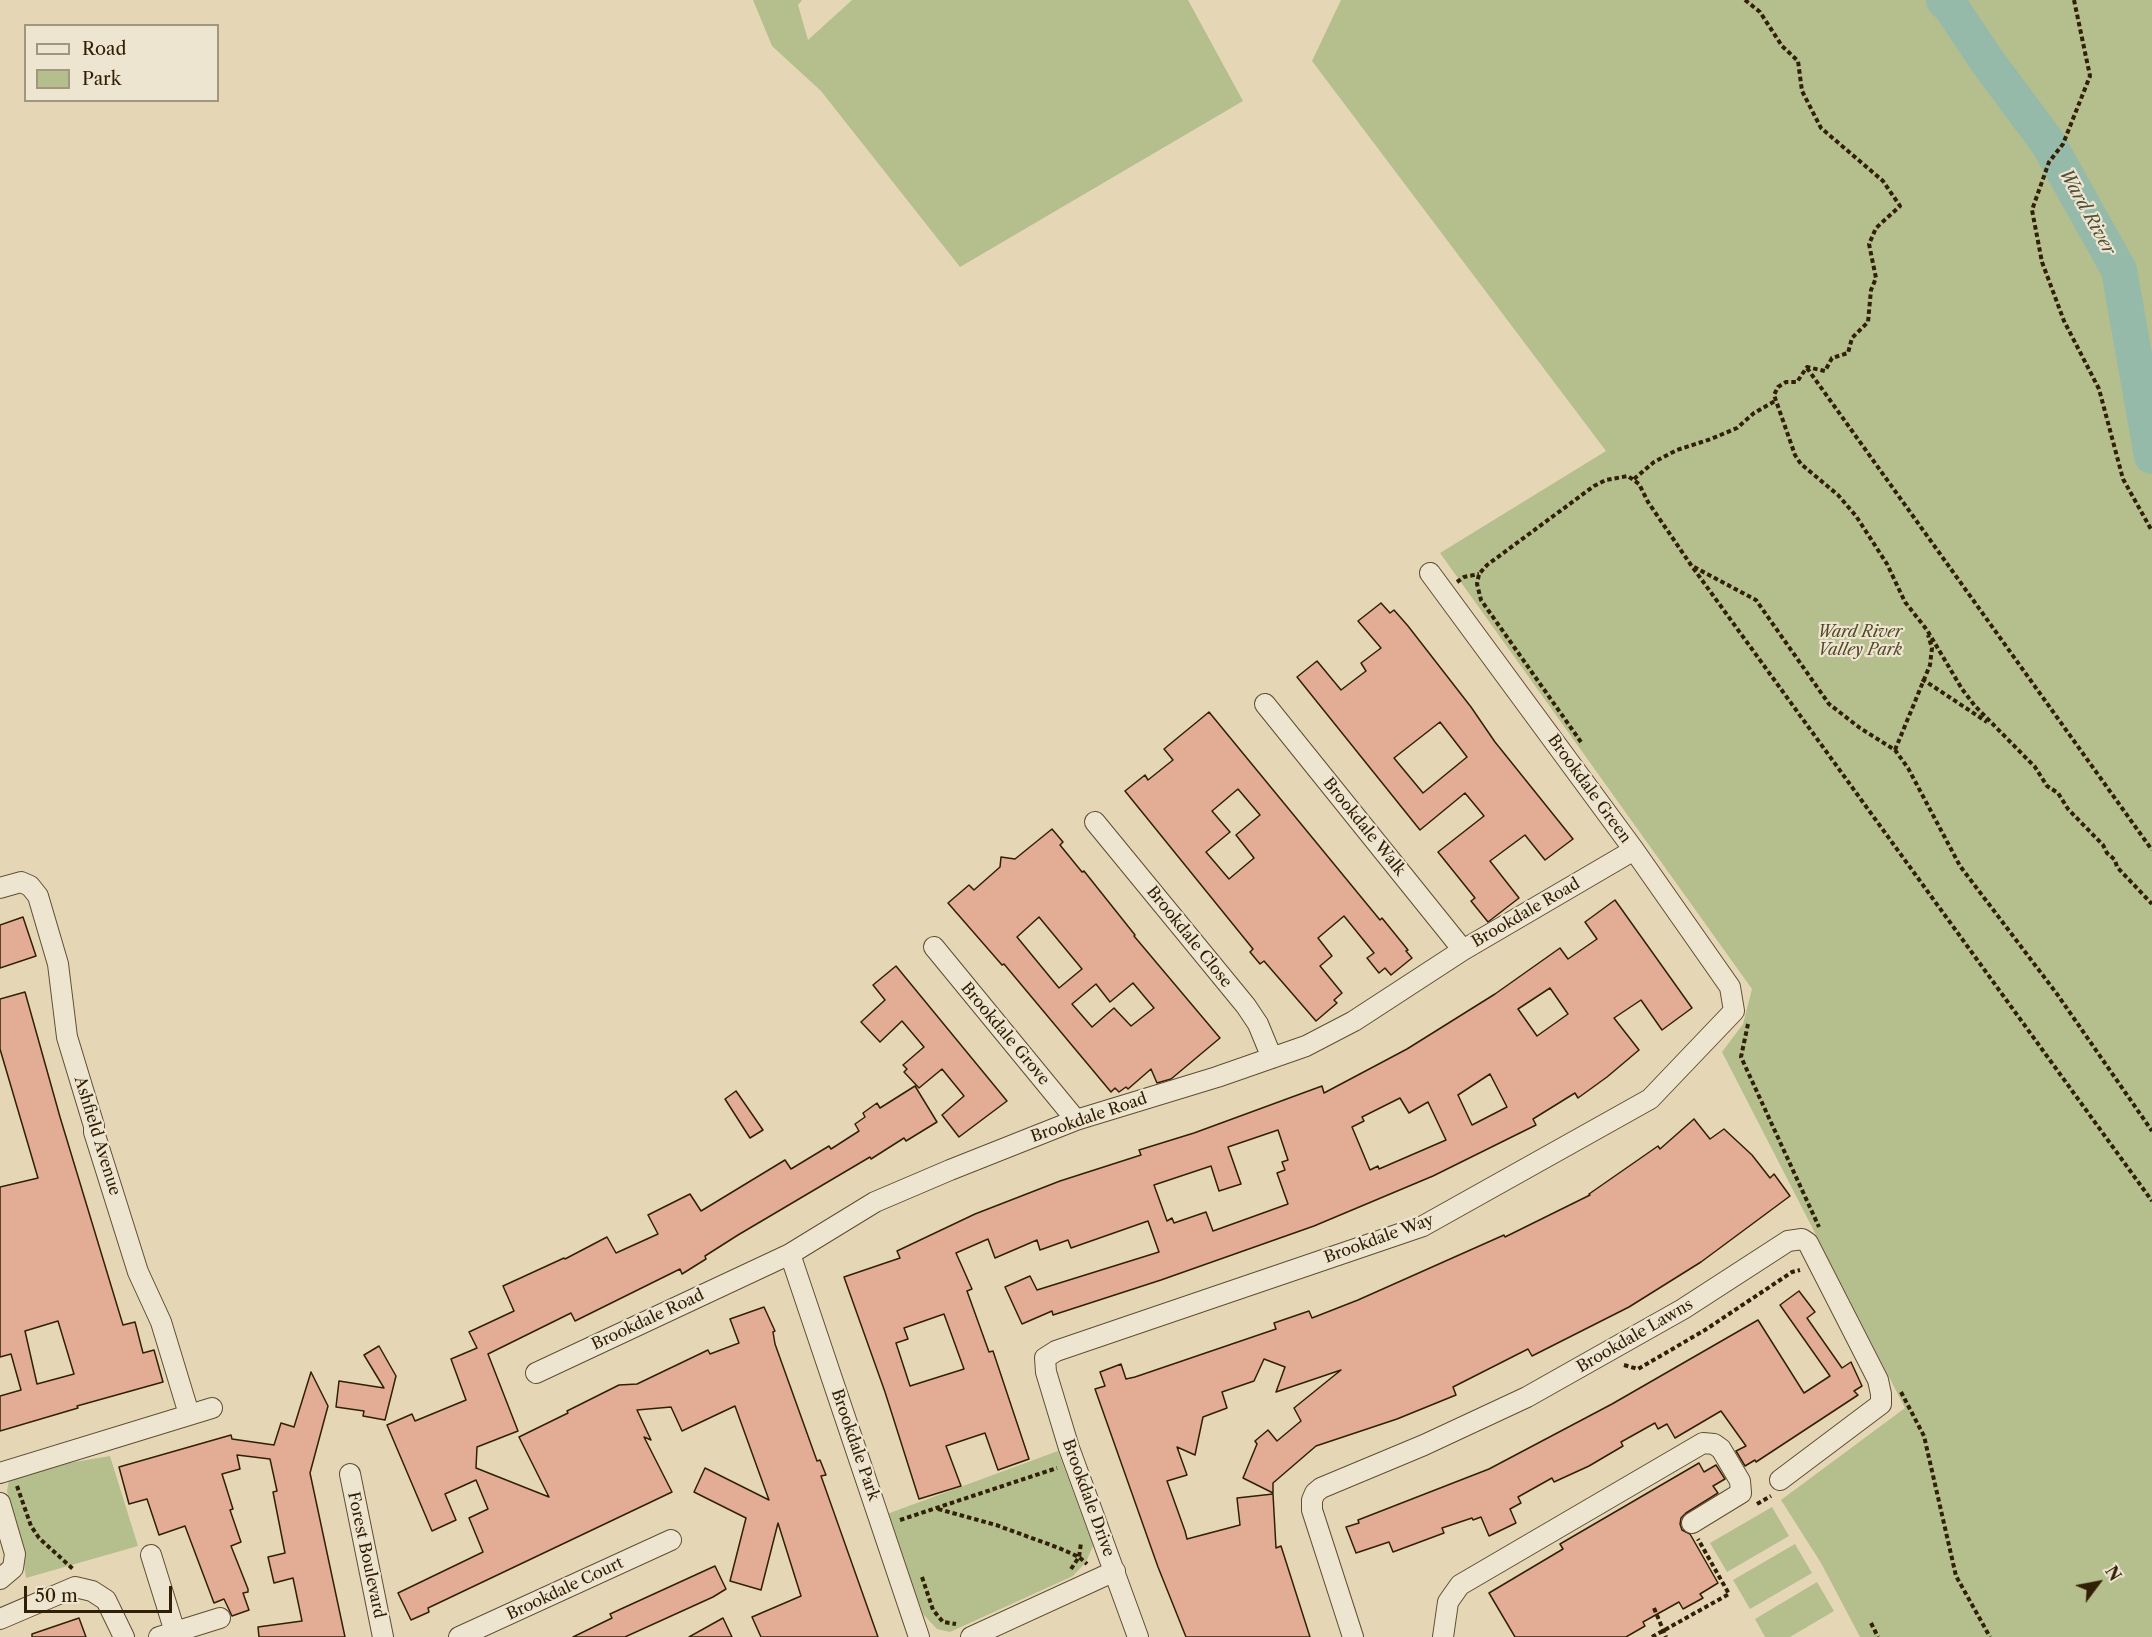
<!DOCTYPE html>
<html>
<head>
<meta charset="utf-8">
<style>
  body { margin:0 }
  #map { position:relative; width:2152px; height:1637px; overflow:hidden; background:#e5d7b6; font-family:"Libre Caslon Text",serif }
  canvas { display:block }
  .legend { position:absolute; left:24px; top:24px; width:195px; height:78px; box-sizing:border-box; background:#eee5d0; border:2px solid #a3967f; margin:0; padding:8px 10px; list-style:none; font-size:18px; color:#322006 }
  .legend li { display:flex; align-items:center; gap:12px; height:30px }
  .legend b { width:30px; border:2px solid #a3967f }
  .north { position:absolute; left:2068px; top:1553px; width:60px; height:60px; -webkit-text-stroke:4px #eee5d0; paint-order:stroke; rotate:58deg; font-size:16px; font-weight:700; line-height:24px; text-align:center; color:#322006 }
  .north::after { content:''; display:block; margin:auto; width:21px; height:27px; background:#322006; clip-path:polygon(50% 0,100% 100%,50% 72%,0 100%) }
  .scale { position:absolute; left:24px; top:1586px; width:148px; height:27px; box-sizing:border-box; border:3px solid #322006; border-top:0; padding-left:8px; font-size:18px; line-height:21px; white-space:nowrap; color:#322006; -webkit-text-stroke:4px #eee5d0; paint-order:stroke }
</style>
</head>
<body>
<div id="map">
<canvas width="2152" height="1637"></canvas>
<ul class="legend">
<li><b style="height:8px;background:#eee5d0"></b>Road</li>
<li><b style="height:16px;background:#b5be8d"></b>Park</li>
</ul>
<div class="north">N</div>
<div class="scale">50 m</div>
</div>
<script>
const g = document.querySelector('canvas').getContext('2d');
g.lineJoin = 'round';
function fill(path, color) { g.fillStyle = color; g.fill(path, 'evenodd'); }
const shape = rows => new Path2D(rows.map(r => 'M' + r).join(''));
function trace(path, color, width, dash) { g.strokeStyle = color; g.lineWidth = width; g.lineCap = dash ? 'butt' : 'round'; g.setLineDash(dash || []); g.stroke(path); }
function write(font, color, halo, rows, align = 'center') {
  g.font = font + ' "Libre Caslon Text",serif'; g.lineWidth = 4.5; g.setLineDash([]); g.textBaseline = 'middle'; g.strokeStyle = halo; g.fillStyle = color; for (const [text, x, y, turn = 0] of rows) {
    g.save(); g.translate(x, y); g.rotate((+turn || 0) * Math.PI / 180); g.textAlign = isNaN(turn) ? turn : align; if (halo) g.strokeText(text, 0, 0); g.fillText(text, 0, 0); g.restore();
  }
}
fill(shape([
  [753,0,802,0,798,5,808,40,852,0,1188,0,1243,101,960,267,821,91,772,46],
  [1341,0,2152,0,2152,1637,1860,1637,1821,1563,1781,1500,1905,1408,1722,1052,1743,1024,1752,989,1440,553,1606,451,1312,61],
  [1058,1451,1093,1546,1086,1562,1073,1576,950,1632,937,1629,923,1614,887,1514],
  [110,1456,138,1546,26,1578,23,1557,7,1491,9,1480,16,1475,29,1470,36,1472,63,1464],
  [1772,1507,1789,1536,1727,1572,1710,1543],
  [1795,1544,1812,1573,1750,1609,1733,1580],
  [1817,1582,1834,1611,1790,1637,1765,1637,1755,1619]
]), '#b5be8d');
trace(shape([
  [1944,0,1951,7,1987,61,2048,143,2119,270,2152,456]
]), '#96baaa', 36);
const building = shape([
  [1381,603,1390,613,1394,610,1408,626,1471,707,1495,742,1573,839,1545,860,1525,835,1490,861,1519,898,1488,922,1471,901,1475,898,1438,852,1484,816,1465,793,1420,830,1297,677,1317,661,1341,690,1366,671,1361,663,1381,648,1358,621,1381,603],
  [1440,722,1467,757,1423,793,1394,758,1440,722],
  [1209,712,1380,920,1382,918,1408,950,1406,951,1412,958,1391,975,1385,968,1379,973,1367,958,1374,953,1344,916,1318,938,1332,956,1320,966,1342,993,1334,1000,1337,1003,1316,1021,1264,961,1260,964,1250,952,1253,949,1125,791,1145,775,1148,780,1173,760,1164,749,1209,712],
  [1238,789,1260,815,1236,835,1254,858,1229,879,1206,852,1230,832,1212,811,1238,789],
  [1052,829,1063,842,1060,845,1082,872,1084,871,1135,935,1134,936,1220,1038,1171,1079,1157,1083,1151,1069,1128,1089,1126,1087,1119,1092,1115,1088,1111,1092,1004,964,1002,965,948,903,969,885,974,890,1000,867,1001,857,1015,859,1052,829],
  [1039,917,1082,969,1059,988,1017,937,1039,917],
  [1133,983,1154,1008,1131,1026,1114,1008,1092,1027,1072,1004,1096,984,1110,1002,1133,983],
  [1615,900,1692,1008,1662,1030,1641,1000,1614,1018,1639,1050,1607,1077,1578,1098,1575,1093,1533,1119,1536,1125,1433,1176,1314,1226,1161,1280,1053,1315,1052,1311,1022,1324,1005,1287,1030,1276,1037,1290,1159,1252,1148,1221,1071,1248,1068,1240,1040,1250,1037,1240,995,1258,988,1239,956,1253,972,1289,967,1291,989,1352,993,1351,1029,1459,998,1470,985,1433,946,1446,961,1486,919,1499,885,1392,844,1277,900,1258,897,1251,975,1214,1060,1181,1141,1155,1139,1150,1194,1133,1322,1086,1324,1093,1407,1049,1495,994,1560,948,1568,959,1597,939,1585,922,1615,900],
  [1550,988,1568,1014,1537,1036,1518,1009,1550,988],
  [1490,1074,1507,1107,1472,1125,1458,1095,1490,1074],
  [1400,1098,1409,1113,1428,1102,1446,1140,1379,1169,1378,1166,1370,1170,1352,1127,1364,1121,1362,1117,1400,1098],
  [1278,1130,1288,1160,1282,1162,1285,1170,1277,1173,1288,1204,1213,1231,1206,1212,1174,1223,1172,1218,1167,1221,1154,1185,1211,1166,1219,1191,1241,1184,1228,1147,1278,1130],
  [944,1314,964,1369,910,1386,896,1343,908,1339,904,1328,944,1314],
  [23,917,36,956,0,968,0,925,23,917],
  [896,966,1007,1101,959,1137,942,1115,964,1096,942,1069,919,1088,904,1072,907,1069,903,1065,924,1047,902,1021,880,1042,861,1022,885,1000,873,985,896,966],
  [25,992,60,1117,123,1325,135,1322,143,1353,154,1350,163,1382,77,1406,78,1408,0,1431,0,1396,21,1390,11,1354,0,1357,0,1187,38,1178,0,1049,0,999,25,992],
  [58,1321,74,1374,37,1384,25,1331,58,1321],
  [915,1086,937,1122,906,1141,904,1138,871,1159,870,1157,738,1235,705,1256,706,1259,682,1274,680,1269,575,1321,571,1313,488,1354,518,1431,477,1447,476,1468,549,1497,519,1437,568,1413,567,1411,619,1385,637,1384,708,1350,710,1354,739,1343,730,1319,764,1307,775,1331,773,1332,775,1344,817,1461,820,1460,826,1475,821,1476,878,1637,761,1637,752,1617,801,1596,778,1523,761,1590,730,1581,746,1518,694,1492,705,1468,769,1500,735,1406,682,1431,671,1407,637,1410,651,1440,644,1437,672,1492,428,1608,429,1612,411,1620,398,1593,483,1552,469,1518,488,1509,476,1480,445,1494,456,1520,432,1531,387,1425,412,1414,415,1421,466,1400,451,1359,477,1348,469,1332,514,1311,503,1286,564,1258,565,1259,607,1237,616,1253,658,1234,648,1215,690,1194,701,1211,785,1160,791,1169,829,1146,831,1149,859,1131,855,1124,865,1117,863,1113,877,1103,880,1108,915,1086],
  [736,1091,763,1130,750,1138,725,1099,736,1091],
  [1694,1119,1710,1139,1724,1129,1752,1155,1770,1178,1774,1174,1790,1196,1701,1262,1629,1307,1532,1356,1528,1349,1453,1387,1456,1395,1397,1419,1316,1446,1273,1483,1273,1493,1243,1478,1257,1444,1255,1441,1268,1430,1277,1441,1301,1421,1294,1408,1341,1370,1276,1392,1285,1367,1264,1359,1254,1381,1222,1392,1227,1408,1203,1417,1195,1455,1177,1447,1187,1475,1167,1481,1185,1531,1187,1539,1240,1525,1237,1498,1273,1494,1276,1548,1281,1546,1310,1637,1186,1637,1158,1567,1095,1389,1105,1386,1100,1372,1121,1364,1126,1379,1135,1377,1276,1329,1274,1323,1309,1311,1312,1318,1358,1300,1504,1235,1505,1237,1590,1195,1589,1194,1658,1146,1660,1149,1694,1119],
  [1799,1291,1815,1312,1807,1318,1842,1368,1851,1362,1862,1386,1854,1391,1858,1395,1756,1462,1755,1460,1745,1466,1736,1451,1746,1446,1721,1411,1675,1438,1667,1424,1658,1429,1655,1423,1621,1442,1623,1446,1589,1466,1554,1482,1552,1478,1518,1497,1521,1503,1510,1509,1516,1523,1489,1536,1481,1517,1473,1520,1472,1518,1442,1528,1444,1533,1393,1552,1389,1542,1356,1553,1346,1527,1359,1523,1358,1520,1489,1469,1612,1404,1758,1320,1804,1393,1830,1376,1780,1305,1799,1291],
  [379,1346,396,1376,385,1420,363,1416,364,1411,336,1407,339,1381,384,1388,364,1355,379,1346],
  [311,1372,328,1406,310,1473,345,1637,259,1637,258,1627,302,1621,293,1578,274,1583,268,1557,285,1553,273,1492,277,1491,270,1459,237,1455,240,1469,222,1474,233,1509,230,1510,241,1542,231,1546,248,1589,248,1592,243,1593,249,1610,232,1616,224,1599,214,1603,185,1526,159,1535,147,1499,129,1504,119,1467,231,1435,232,1439,274,1445,281,1423,294,1427,311,1372],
  [1699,1463,1704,1472,1716,1465,1725,1479,1713,1486,1718,1493,1686,1513,1681,1518,1680,1524,1682,1530,1690,1534,1718,1583,1700,1594,1703,1598,1683,1609,1679,1602,1643,1622,1645,1626,1626,1637,1515,1637,1489,1593,1563,1549,1560,1544,1699,1463],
  [715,1566,726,1589,713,1597,625,1637,573,1637,612,1618,610,1614,715,1566],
  [79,1618,86,1637,32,1637,32,1634,79,1618],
  [723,1618,732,1637,689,1637,723,1618]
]);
fill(building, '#e3ac95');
trace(building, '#322006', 1.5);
const minor = shape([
  [1265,704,1463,950],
  [1095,822,1246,1006,1258,1024,1272,1058],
  [0,888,21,882,30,886,38,896,58,964,67,1037,94,1126,94,1132,138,1272,161,1322,189,1414],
  [934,947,1076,1120],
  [790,1254,919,1637],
  [536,1373,790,1254,875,1202,950,1170,1076,1120,1217,1077,1306,1046,1354,1021,1463,950,1634,850],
  [0,1473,212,1408],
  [350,1474,383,1637],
  [0,1503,15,1554,13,1568,0,1579],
  [151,1555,175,1632],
  [0,1619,75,1587,92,1591,106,1600,124,1637],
  [159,1637,220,1618],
  [459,1637,671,1540],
  [971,1637,1115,1571],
  [1138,1637,1069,1448,1046,1372,1045,1358,1056,1351,1423,1226,1650,1099,1734,1011,1730,987,1634,850,1430,573],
  [1353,1637,1312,1510,1312,1500,1315,1493,1321,1488,1424,1445,1527,1397,1683,1309,1788,1241,1802,1239,1808,1243,1878,1380,1881,1394,1881,1404,1780,1480],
  [1443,1637,1448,1602,1460,1585,1703,1443,1714,1444,1721,1449,1740,1481,1741,1493,1692,1523]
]);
trace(minor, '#5f4e32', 22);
trace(shape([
  [1745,0,1760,12,1782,46,1798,61,1802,91,1821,128,1883,181,1900,206,1876,228,1869,244,1876,278,1871,290,1868,322,1852,338,1848,353,1832,358,1825,371,1807,367,1797,382,1786,382,1778,387,1774,395,1795,455,1801,464,1838,495,1856,516,1887,564,1905,602,1927,630,1962,689,1975,706,2035,767,2047,786,2058,793,2068,809,2103,845,2107,853,2115,860,2117,867,2152,904],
  [2074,0,2090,76,2063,144,2049,162,2032,210,2042,262,2064,321,2099,389,2123,479,2152,531],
  [1807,368,2152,850],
  [1634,479,1654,462,1677,450,1711,439,1737,428,1754,413,1775,401],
  [1694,567,1756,600,1829,704,1860,728,1895,750,1908,768,1960,866,2057,994,2152,1131],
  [1457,582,1464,577,1479,574],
  [1922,679,1987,722],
  [1581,742,1481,600,1477,584,1479,574,1487,565,1594,486,1606,480,1628,476,1639,484,1648,502,1691,565,2152,1201],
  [1895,750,1930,665,1932,648,1928,635],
  [1748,1024,1741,1057,1819,1227],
  [1624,1365,1638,1369,1705,1330,1792,1272,1800,1270],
  [1901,1392,1924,1436,1956,1576,1990,1637],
  [17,1486,31,1526,39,1538,73,1569],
  [1757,1504,1771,1496],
  [938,1509,996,1525,1059,1548,1079,1557,1087,1564],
  [900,1520,1057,1468],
  [1071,1569,1079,1557,1081,1543],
  [922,1577,933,1610,943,1622,956,1624],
  [1654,1608,1666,1637],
  [1871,1623,1878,1637],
  [1652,1637,1729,1594,1698,1539]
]), '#322006', 4, [4.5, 3]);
trace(minor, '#eee5d0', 20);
write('italic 16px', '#534828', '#eee5d0', [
  ["Ward River",1860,632],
  ["Valley Park",1860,650]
]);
write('16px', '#322006', '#eee5d0', [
  ["Brookdale Green",1589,789,54],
  ["Brookdale Walk",1364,827,51],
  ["Brookdale Road",1526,913,-30],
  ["Brookdale Close",1189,937,51],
  ["Brookdale Grove",1005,1034,50],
  ["Brookdale Road",1089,1118,-19],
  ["Ashfield Avenue",97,1136,73],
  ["Brookdale Way",1379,1239,-20],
  ["Brookdale Road",648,1320,-25],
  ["Brookdale Lawns",1635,1336,-30],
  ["Brookdale Park",855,1445,71],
  ["Brookdale Drive",1088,1498,70],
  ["Forest Boulevard",366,1555,78],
  ["Brookdale Court",565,1589,-25]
]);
write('italic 18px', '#504e37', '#eee5d0', [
  ["Ward River",2087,212,61]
]);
</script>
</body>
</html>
